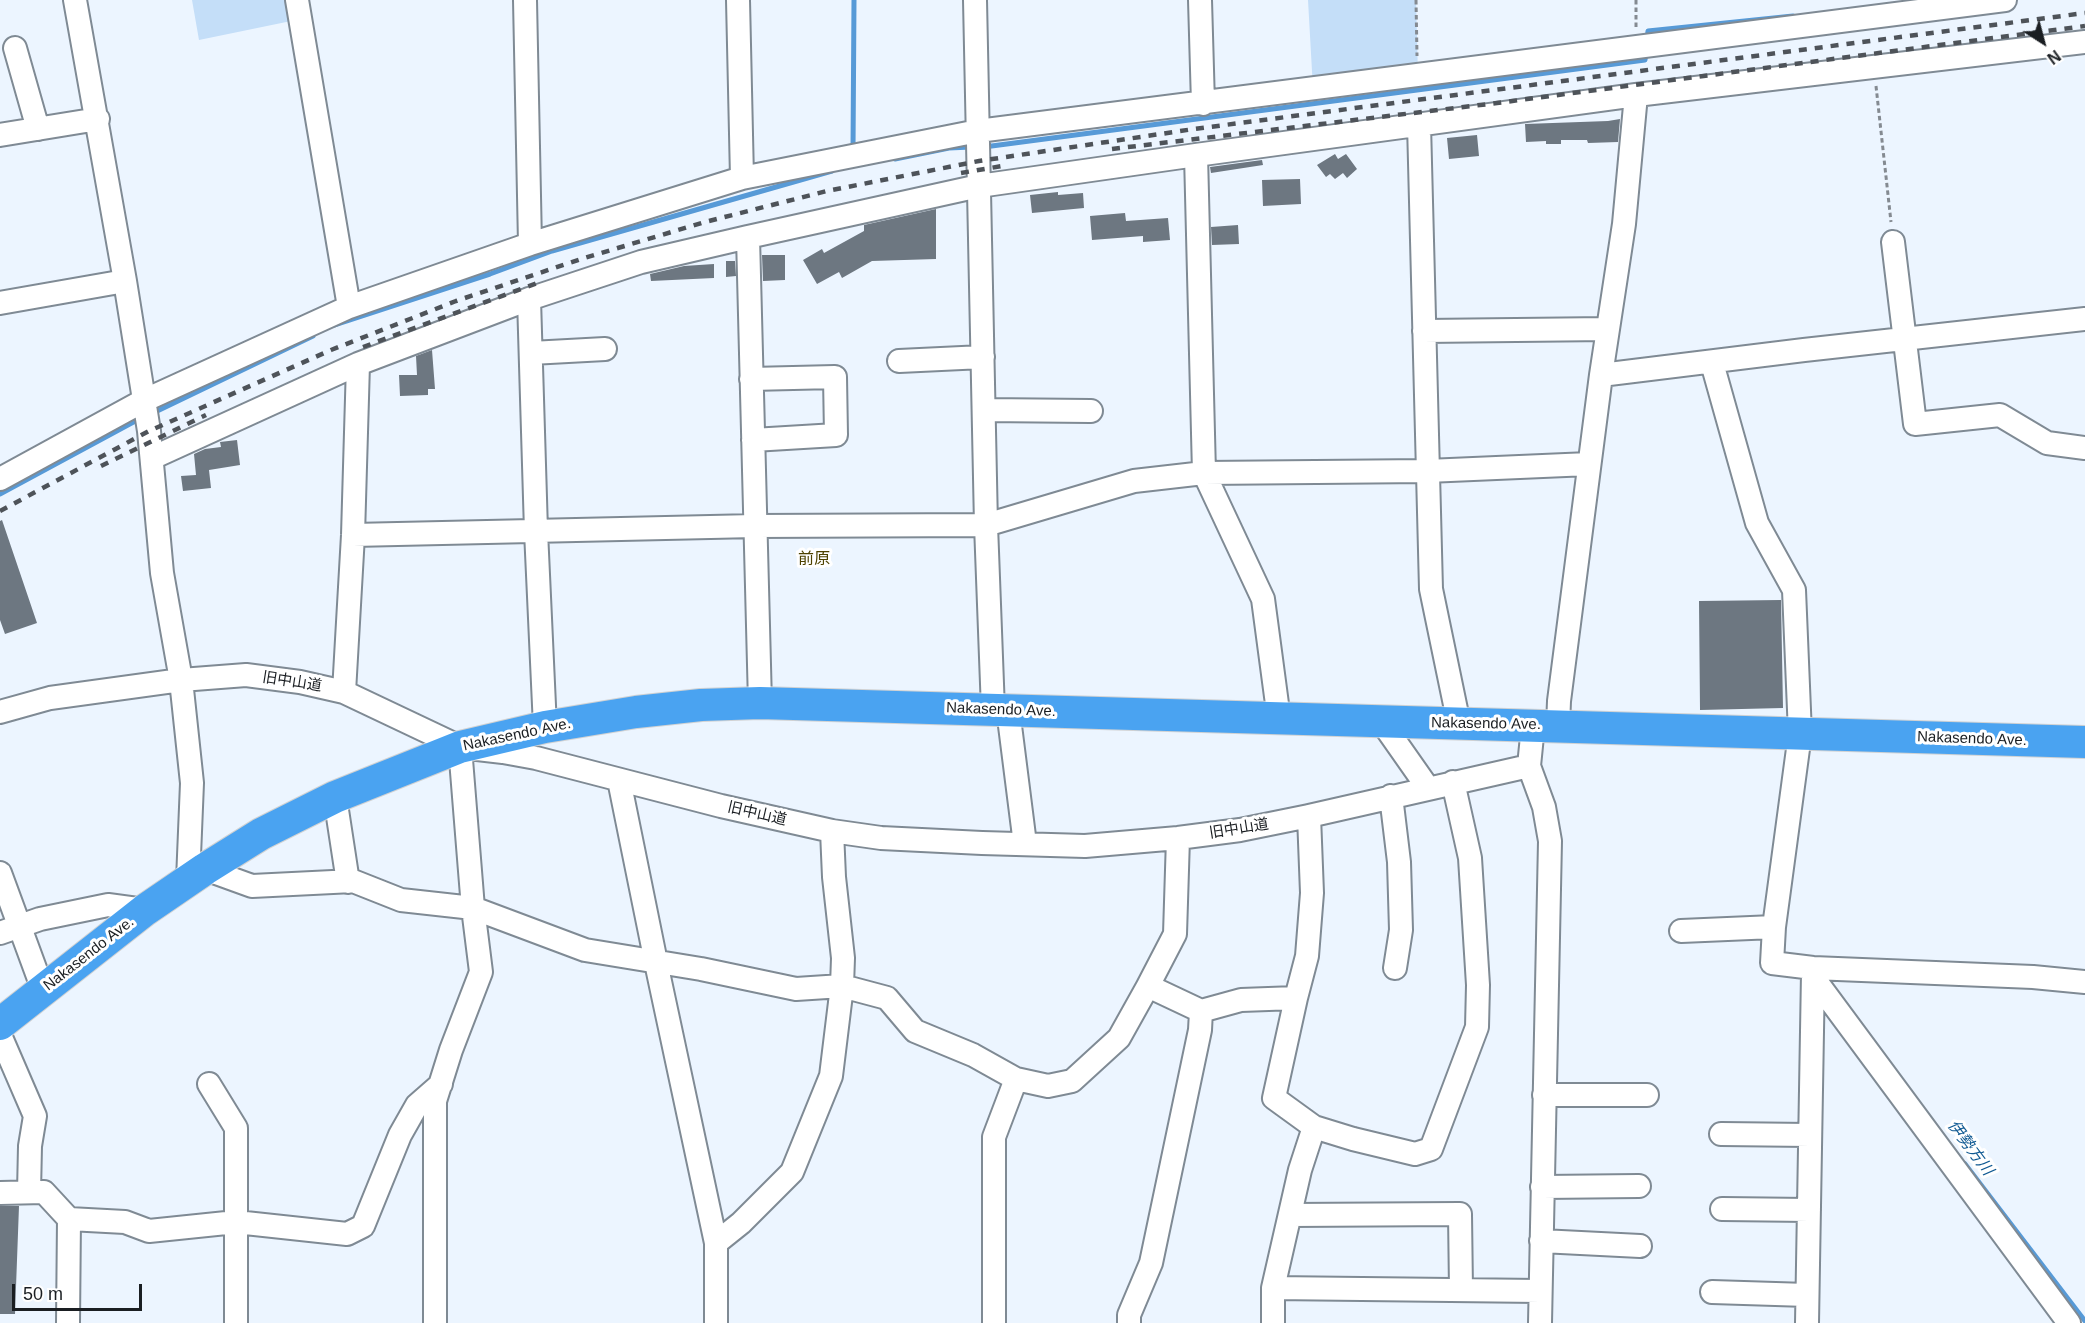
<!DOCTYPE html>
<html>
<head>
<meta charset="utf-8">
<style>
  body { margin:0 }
  #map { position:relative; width:2085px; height:1323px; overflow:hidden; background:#ecf5ff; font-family:Helvetica,sans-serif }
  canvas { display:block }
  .north { position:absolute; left:2013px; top:12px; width:60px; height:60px; -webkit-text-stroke:4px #fff; paint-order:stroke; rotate:144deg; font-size:16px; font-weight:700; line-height:24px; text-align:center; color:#1a1e22 }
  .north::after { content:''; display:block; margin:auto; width:21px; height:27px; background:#1a1e22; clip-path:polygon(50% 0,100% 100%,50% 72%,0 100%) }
  .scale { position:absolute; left:12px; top:1284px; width:130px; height:27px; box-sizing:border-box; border:3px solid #1a1e22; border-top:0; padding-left:8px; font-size:18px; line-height:21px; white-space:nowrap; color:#1a1e22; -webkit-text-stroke:4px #fff; paint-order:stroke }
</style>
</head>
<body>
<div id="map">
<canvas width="2085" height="1323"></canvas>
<div class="north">N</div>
<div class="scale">50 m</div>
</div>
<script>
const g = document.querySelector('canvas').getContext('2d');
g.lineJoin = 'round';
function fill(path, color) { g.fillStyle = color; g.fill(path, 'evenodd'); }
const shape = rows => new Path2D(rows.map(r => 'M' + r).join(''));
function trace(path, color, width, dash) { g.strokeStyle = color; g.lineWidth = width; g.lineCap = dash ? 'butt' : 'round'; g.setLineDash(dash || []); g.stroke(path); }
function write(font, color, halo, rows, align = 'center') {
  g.font = font + ' Helvetica,"Noto Sans JP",sans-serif'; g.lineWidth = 6; g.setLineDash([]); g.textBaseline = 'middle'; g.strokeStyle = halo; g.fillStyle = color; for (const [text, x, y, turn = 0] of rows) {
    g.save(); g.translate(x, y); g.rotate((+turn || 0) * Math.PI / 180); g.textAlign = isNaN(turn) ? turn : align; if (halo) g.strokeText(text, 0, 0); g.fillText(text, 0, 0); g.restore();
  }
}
fill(shape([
  [192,0,293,0,296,20,199,40],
  [1308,0,1416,0,1418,76,1313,89]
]), '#c4def8');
trace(shape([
  [1647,40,1648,31,1793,16],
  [984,147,1645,60,1646,53],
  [853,151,854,0],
  [895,159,949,148,971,147],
  [334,325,490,274,552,251,832,171],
  [153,413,313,336],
  [0,494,139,419],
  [1965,1164,2085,1321]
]), '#579ad7', 5);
fill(shape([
  [1620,119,1618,142,1588,143,1587,140,1561,140,1561,144,1546,144,1546,141,1526,142,1525,124,1608,121],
  [1477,135,1479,156,1449,159,1447,138],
  [1335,154,1338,159,1346,154,1357,169,1347,178,1343,173,1335,179,1330,174,1326,177,1317,165],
  [1262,160,1263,165,1211,173,1210,167],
  [1300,179,1301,204,1263,206,1262,180],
  [1058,192,1058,195,1083,193,1084,208,1032,213,1030,195],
  [936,209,936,259,872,261,842,278,839,272,817,284,803,260,822,249,824,253,864,231,864,225],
  [1125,213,1126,221,1168,218,1170,240,1143,242,1143,236,1092,240,1090,216],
  [1238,225,1239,244,1212,245,1211,227],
  [762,255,785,255,785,280,763,281],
  [726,261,735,261,736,276,726,277],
  [714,264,714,278,651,281,650,274,684,266],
  [432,350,435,389,428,389,428,395,400,396,399,375,417,375,416,356],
  [237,440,240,465,209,470,211,488,183,491,181,476,196,475,194,454,205,449,221,447,220,442],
  [2,520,37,623,5,634,0,620,0,521],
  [1781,600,1783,708,1700,710,1699,601],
  [0,1206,19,1206,15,1314,0,1314]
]), '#6d7781');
const minor = shape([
  [75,0,125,281,149,431,162,573,181,680,192,783,188,880],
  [297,0,349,307],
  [525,0,530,244],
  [738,0,742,178],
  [975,0,986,525,993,710],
  [1200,0,1203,104],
  [15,48,38,129],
  [1419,124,1431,589,1459,724],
  [0,135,98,119],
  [1196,155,1204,473,1263,599,1279,719],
  [748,237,979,186,1196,155,1636,95,2085,42],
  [1893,242,1915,424,2000,415,2047,443,2085,448],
  [529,299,536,531,545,727],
  [0,303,125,281],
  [1424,331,1608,329],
  [531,353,605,349],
  [899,361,983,357],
  [1712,363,1757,523,1794,590,1800,734,1774,927,1772,963,1813,968,2033,977,2085,982],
  [1601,375,1804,350,2085,319],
  [751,379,835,377,836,435,753,440],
  [984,410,1091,411],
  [152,458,358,364,529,299,641,262,748,237,760,703],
  [0,479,143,401,349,307,530,244,742,178,978,131,2005,0],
  [353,535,755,526,986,525,1134,481,1204,473,1427,471,1589,464],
  [344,692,353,535,358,364],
  [1008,710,1025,844],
  [0,712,50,698,181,680,246,675,300,682,344,692,460,747,503,752,536,758,721,806,832,831,881,838,982,843,1085,846,1178,838,1240,830,1309,816,1529,766],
  [1381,721,1428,788],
  [1533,726,1529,766,1544,807,1550,841,1540,1323],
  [1558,726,1559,701,1601,375,1624,224,1636,95],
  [619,780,658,972,716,1243,716,1323],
  [1391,796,1399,862,1401,930,1395,968],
  [335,797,348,882],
  [205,869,252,886,353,881,401,900,473,908,585,950,701,969,796,989,842,986,887,998,915,1031,973,1055,1016,1079,1048,1086,1072,1081,1119,1038,1148,986],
  [0,873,43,990],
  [1681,931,1774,927],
  [0,933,40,919,108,905,145,910],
  [1813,977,2069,1323],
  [1296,998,1307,956,1312,893,1309,816],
  [1201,1011,1241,1000,1296,998,1274,1098,1314,1127,1353,1139,1415,1154,1431,1149,1477,1027,1478,985,1470,858,1453,782],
  [0,1035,35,1116,30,1146,29,1192],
  [209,1084,236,1128,236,1323],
  [1544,1095,1647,1095],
  [1721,1134,1810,1135],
  [1542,1187,1639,1186],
  [0,1193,44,1192,69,1219,68,1323],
  [1722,1209,1809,1210],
  [1290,1215,1460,1214,1461,1290],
  [69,1219,125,1222,149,1231,236,1222,347,1234,363,1226,400,1135,417,1105,441,1084],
  [1541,1241,1640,1246],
  [716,1243,741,1223,792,1172,831,1076,842,986,843,958,834,877,832,831],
  [1273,1288,1540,1291],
  [1712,1292,1807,1295],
  [435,1323,435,1101,451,1050,481,972,473,908,460,747],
  [994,1323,994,1137,1016,1079],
  [1129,1323,1129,1315,1151,1263,1200,1030,1201,1011,1148,986,1175,934,1178,838],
  [1273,1323,1273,1288,1300,1170,1314,1127],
  [1807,1323,1813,973]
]);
const highway = shape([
  [0,1024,145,910,205,869,261,834,335,797,460,747,545,727,636,712,701,705,760,703,2085,742]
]);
trace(minor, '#7f8a94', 26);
trace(highway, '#d1d2d3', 34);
trace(shape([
  [1416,0,1417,56],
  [1636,0,1636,28],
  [1876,86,1891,222]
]), '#848a91', 3, [4.5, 3]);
trace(minor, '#fff', 22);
trace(highway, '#4aa3f1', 32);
trace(shape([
  [1112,149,1497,103,2085,26],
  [961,173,1002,166],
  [363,347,540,282],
  [101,466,206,415],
  [0,511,149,431,331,350,456,301,581,259,705,222,827,191,979,161,1194,129,2085,13]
]), '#4e5359', 4.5, [8, 8]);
write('15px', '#1a1e22', '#fff', [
  ["旧中山道",292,682,9],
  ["Nakasendo Ave.",1001,710,2],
  ["Nakasendo Ave.",1486,724,1],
  ["Nakasendo Ave.",517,735,-12],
  ["Nakasendo Ave.",1972,739,2],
  ["旧中山道",757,814,13],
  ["旧中山道",1239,829,-9],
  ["Nakasendo Ave.",89,954,-38]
]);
write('16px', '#4d4200', '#fff', [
  ["前原",814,560]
]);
write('italic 16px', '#105a93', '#fff', [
  ["伊勢方川",1970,1148,53]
]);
</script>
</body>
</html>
